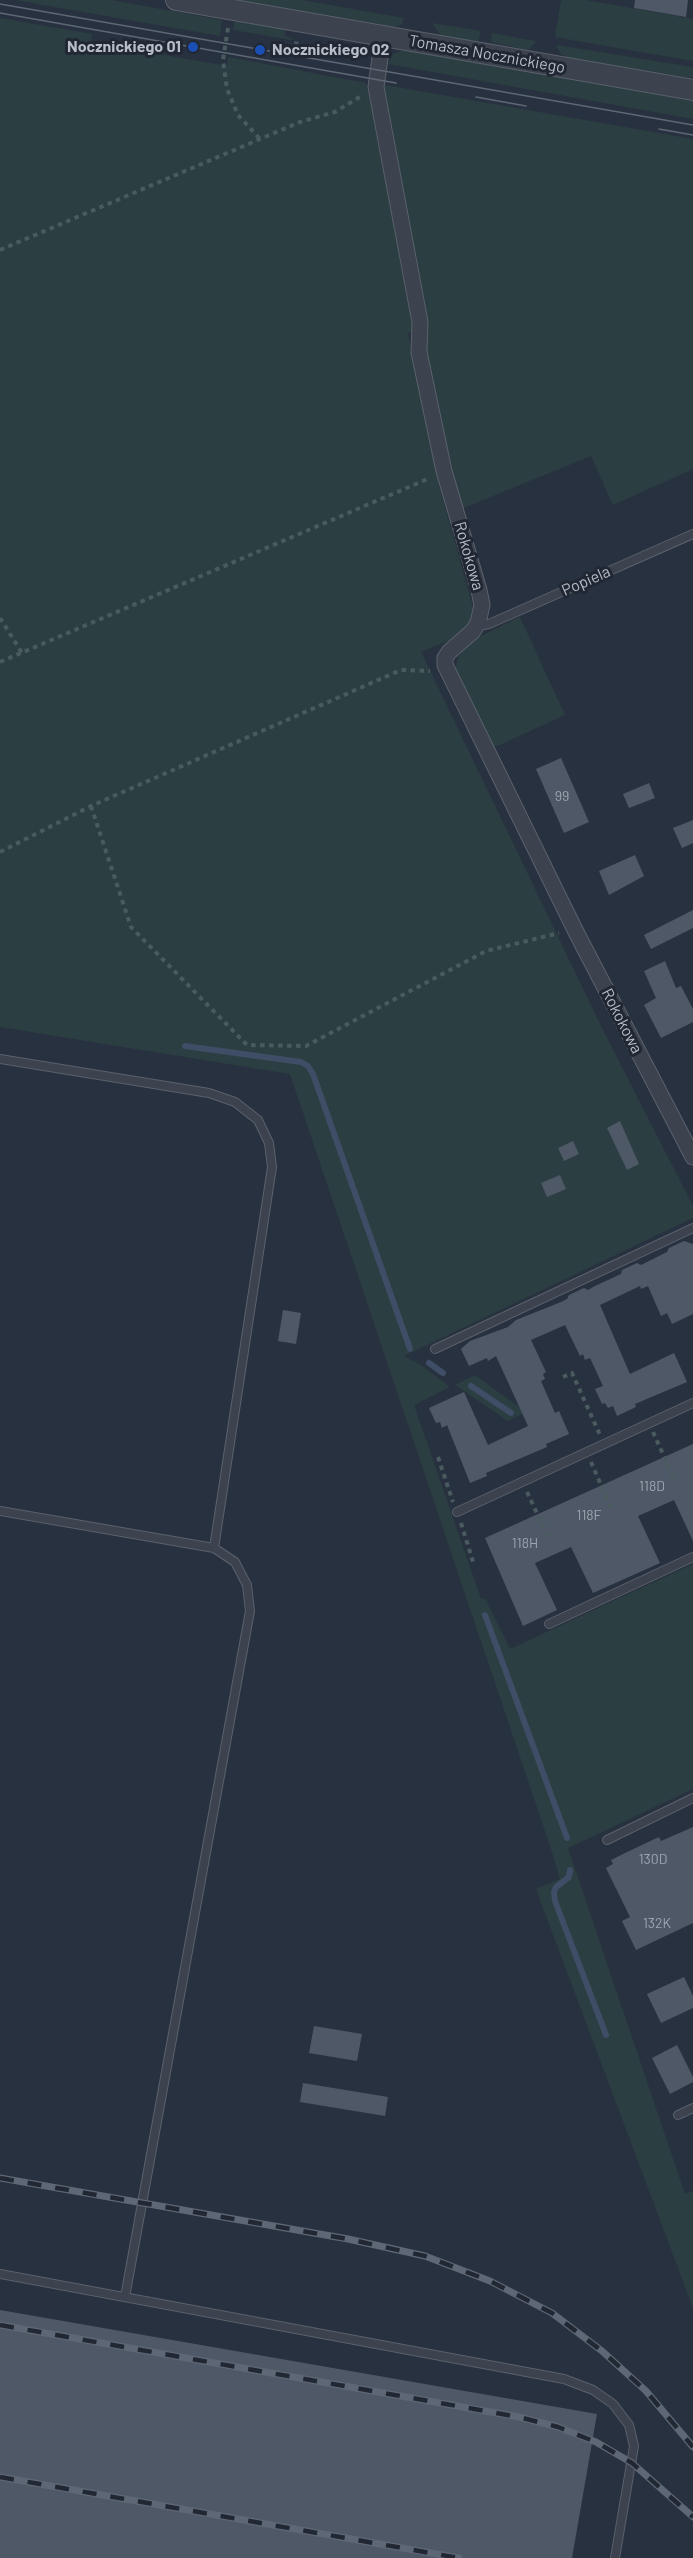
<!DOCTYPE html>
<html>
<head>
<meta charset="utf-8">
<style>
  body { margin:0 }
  canvas { display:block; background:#28313f }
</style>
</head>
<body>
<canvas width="693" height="2558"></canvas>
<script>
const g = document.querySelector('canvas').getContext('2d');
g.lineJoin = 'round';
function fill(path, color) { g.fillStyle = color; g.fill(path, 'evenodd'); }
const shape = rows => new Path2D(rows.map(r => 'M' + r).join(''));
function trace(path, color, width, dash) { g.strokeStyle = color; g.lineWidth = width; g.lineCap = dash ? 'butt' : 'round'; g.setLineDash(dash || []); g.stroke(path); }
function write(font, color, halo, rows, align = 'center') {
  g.font = font + ' Barlow,sans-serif'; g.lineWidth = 6; g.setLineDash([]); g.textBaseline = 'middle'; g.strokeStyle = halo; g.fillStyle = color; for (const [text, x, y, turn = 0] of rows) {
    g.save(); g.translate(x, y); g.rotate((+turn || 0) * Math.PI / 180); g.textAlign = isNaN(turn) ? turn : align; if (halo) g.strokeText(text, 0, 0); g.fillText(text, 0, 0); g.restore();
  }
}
fill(shape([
  [15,0,111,0,222,20,220,36],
  [239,0,302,0,404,18,402,24,394,27],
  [561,0,586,0,693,19,693,61,555,37],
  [0,18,92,34,91,42,227,66,228,57,366,83,384,156,417,325,412,327,413,331,408,333,439,486,473,607,474,617,470,627,460,636,421,652,602,1028,693,1206,693,1218,404,1356,421,1365,450,1387,414,1405,481,1599,485,1598,510,1649,693,1564,693,1789,568,1848,685,2194,693,2191,693,2308,536,1889,560,1879,553,1855,290,1074,0,1027],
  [235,21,285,29,285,36,292,38,292,40,233,30],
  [432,23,481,31,478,42,441,36],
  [492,33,535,41,535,43,528,50,491,42],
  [556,45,693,67,693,78,568,58,560,53],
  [405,50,693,101,693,119,388,64,393,54],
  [385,85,693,139,693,469,613,505,591,456,461,509,449,467,421,338,384,97],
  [520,617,565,715,493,748,455,669,459,656,473,640],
  [475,1375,526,1412,508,1421,455,1385]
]), '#2b3e41');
trace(shape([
  [185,1046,301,1062,308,1066,313,1074,410,1349],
  [429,1363,443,1373],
  [471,1386,511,1413],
  [485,1615,567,1838],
  [570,1870,569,1877,556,1887,554,1892,555,1901,606,2035]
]), '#404d66', 6);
fill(shape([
  [635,0,688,0,686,17,634,8],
  [561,758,589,822,564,833,536,769],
  [649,783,655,798,629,808,623,794],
  [693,820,693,843,682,848,673,828],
  [635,855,644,876,609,895,599,871],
  [693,910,693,928,651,949,644,935],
  [665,961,676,988,681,986,693,1009,693,1022,661,1038,644,1005,656,998,644,971],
  [620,1121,639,1164,627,1170,607,1128],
  [573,1141,579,1154,564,1161,558,1148],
  [560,1175,566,1189,547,1197,541,1183],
  [684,1241,693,1244,693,1314,672,1324,667,1313,661,1316,648,1286,641,1289,640,1286,600,1305,630,1374,674,1353,687,1382,635,1404,636,1407,617,1416,613,1406,608,1408,605,1403,602,1404,595,1389,603,1386,590,1358,585,1360,583,1354,580,1356,565,1325,531,1340,546,1372,543,1374,545,1379,541,1381,555,1413,559,1411,569,1434,546,1444,547,1447,486,1473,487,1476,470,1483,447,1425,442,1428,440,1422,436,1423,429,1408,464,1392,488,1445,528,1426,496,1356,488,1361,487,1358,469,1366,461,1349,470,1341,508,1327,516,1320,561,1302,567,1299,569,1295,584,1288,588,1290,595,1286,621,1274,622,1270,637,1263,641,1265,667,1252,669,1248],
  [283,1310,301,1313,296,1344,278,1341],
  [693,1444,693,1541,674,1500,638,1516,660,1563,593,1593,571,1547,535,1563,557,1610,523,1626,485,1538],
  [693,1827,693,1923,636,1950,622,1921,630,1917,606,1868,613,1864,611,1860,625,1853,659,1837,661,1841],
  [684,1977,693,1996,693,2008,661,2023,647,1994],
  [314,2026,362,2034,357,2061,309,2053],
  [677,2045,693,2077,693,2082,670,2094,652,2058],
  [303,2083,388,2097,385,2116,300,2102],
  [0,2310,597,2414,572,2558,0,2558]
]), '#4f5867');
const service = shape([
  [478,623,483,625,489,624,693,534],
  [0,1059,209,1093,235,1102,258,1120,269,1143,272,1167,214,1548],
  [435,1349,693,1228],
  [0,1511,214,1548,235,1562,247,1585,250,1611,125,2297],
  [457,1512,693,1403],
  [549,1624,693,1557],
  [607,1840,693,1798],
  [678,2115,693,2108],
  [0,2274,564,2379,593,2390,613,2404,629,2425,634,2446,615,2558]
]);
const minor = shape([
  [383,36,376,87,420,322,419,352,444,471,479,590,482,605,478,623,473,631,449,652,445,658,445,665,575,930,693,1157]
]);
const tertiary = shape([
  [176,0,693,90]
]);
trace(service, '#5a616c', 10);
trace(minor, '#5a616c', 17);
trace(tertiary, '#5a616c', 22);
trace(shape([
  [228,28,223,60,227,89,238,115,260,139],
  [296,46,297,37],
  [0,250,300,122,335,112,363,95],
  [0,618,22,653],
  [0,662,430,478],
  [91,806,131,927,247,1045,306,1046,486,951,559,933],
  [0,852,91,806,401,670,430,671],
  [563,1377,572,1373,600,1435],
  [653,1432,675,1481],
  [438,1457,453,1502],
  [591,1462,611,1508],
  [527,1492,548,1537],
  [461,1523,474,1565]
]), '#4a5b5f', 4, [4.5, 4.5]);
trace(service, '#3c434f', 8);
trace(minor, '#3c434f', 15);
trace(tertiary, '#3c434f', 20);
trace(shape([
  [0,4,693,125],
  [0,13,396,83],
  [476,97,526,106],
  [659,129,693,135]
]), '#5e6775', 1.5);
const rail = shape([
  [0,2178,348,2239,425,2256,490,2281,552,2313,602,2351,646,2391,693,2447],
  [0,2325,519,2417,558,2427,596,2442,632,2463,693,2517],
  [0,2477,459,2558]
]);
trace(rail, '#5e6775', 7);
trace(rail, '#212834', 4.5, [14]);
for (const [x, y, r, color] of [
  [193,47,6,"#1a4fb4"],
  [260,50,6,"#1a4fb4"]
]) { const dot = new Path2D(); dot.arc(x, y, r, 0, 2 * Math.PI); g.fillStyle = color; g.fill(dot); trace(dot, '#212834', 2); }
write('14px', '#9ea4b0', null, [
  ["99",562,796],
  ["118D",652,1486],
  ["118F",589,1515],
  ["118H",525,1543],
  ["130D",653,1859],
  ["132K",657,1923]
]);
write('bold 16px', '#b8bec9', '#212834', [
  ["Nocznickiego 01",181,47],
  ["Nocznickiego 02",272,50,"left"]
], 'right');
write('16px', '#b8bec9', '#212834', [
  ["Tomasza Nocznickiego",487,54,10],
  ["Rokokowa",469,556,74],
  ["Popiela",586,581,-24],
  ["Rokokowa",622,1021,63]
]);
</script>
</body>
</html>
